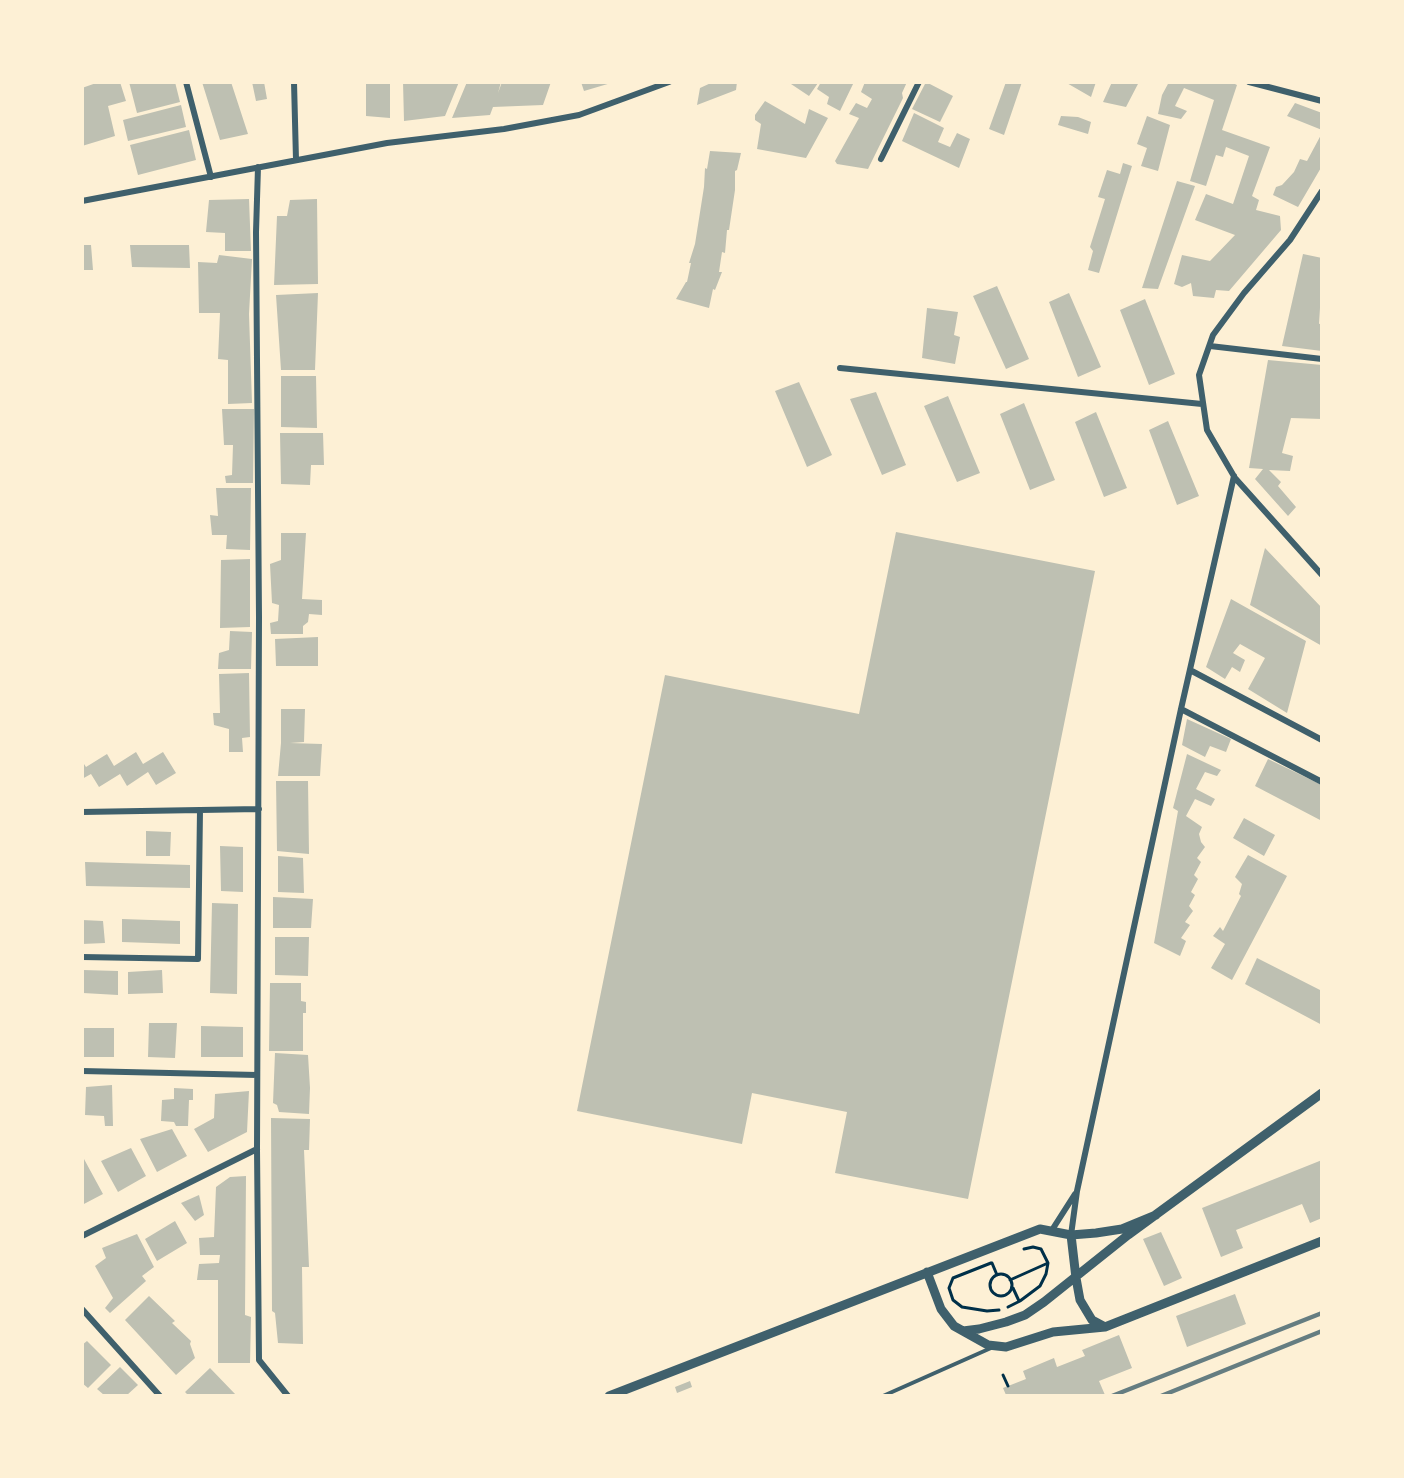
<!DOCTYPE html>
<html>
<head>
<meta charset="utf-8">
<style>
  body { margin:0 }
  #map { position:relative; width:1404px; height:1478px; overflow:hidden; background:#fdf0d5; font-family:"Sofia Sans Condensed",sans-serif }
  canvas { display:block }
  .frame { position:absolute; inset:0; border:84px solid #fdf0d5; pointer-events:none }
</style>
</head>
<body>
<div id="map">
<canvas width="1404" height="1478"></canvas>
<div class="frame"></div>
</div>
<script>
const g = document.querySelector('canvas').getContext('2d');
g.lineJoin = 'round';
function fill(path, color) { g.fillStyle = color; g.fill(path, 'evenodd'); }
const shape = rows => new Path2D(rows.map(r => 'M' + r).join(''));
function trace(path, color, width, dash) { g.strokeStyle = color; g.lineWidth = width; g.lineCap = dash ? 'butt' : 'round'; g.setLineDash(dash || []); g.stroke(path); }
fill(shape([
  [99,82,120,82,126,101,108,106,115,136,82,146,82,88],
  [129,82,175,82,180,102,137,113],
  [202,82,231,82,248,134,220,140],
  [252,82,264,82,267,99,256,101],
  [366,82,390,82,390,118,366,116],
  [403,82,459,82,445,116,404,121],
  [467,82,501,82,498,93,502,82,551,82,543,105,493,107,490,115,452,118],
  [581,82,611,82,611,83,584,91],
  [713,82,737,82,736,90,697,105,700,88],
  [788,82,816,82,818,83,809,96],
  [821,82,854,82,840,111,827,104,829,97,817,89],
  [865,82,907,82,902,93,903,98,868,169,837,164,835,161,859,118,849,114,856,103,867,108,872,99,861,92],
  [926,82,953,96,940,122,912,109],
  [1006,82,1022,82,1004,135,989,129],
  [1065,82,1096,82,1091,97],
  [1112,82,1139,82,1126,107,1103,102],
  [1169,82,1231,82,1237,85,1222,130,1270,147,1252,196,1259,200,1256,210,1280,216,1281,230,1229,291,1216,290,1214,298,1193,296,1191,283,1182,287,1174,284,1182,255,1210,261,1235,235,1195,220,1206,194,1233,204,1249,156,1226,147,1223,157,1216,155,1206,186,1190,181,1214,100,1184,88,1175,106,1187,111,1181,119,1158,114,1162,95],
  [765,101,805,124,809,109,828,118,806,158,757,149,761,124,755,120,755,115],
  [1295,103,1322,113,1322,130,1287,116],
  [181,105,186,127,128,141,123,120],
  [914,113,944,128,938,142,950,147,957,133,970,139,959,168,902,141],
  [1061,116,1078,117,1091,122,1088,134,1058,125],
  [1147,116,1170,125,1158,171,1141,166,1147,148,1137,144],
  [189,130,196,160,138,175,130,145],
  [1322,133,1322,166,1298,207,1273,195,1276,187,1282,185,1294,172,1300,159,1307,161],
  [710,151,741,153,737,170,735,171,735,190,729,230,727,230,725,253,722,252,719,272,722,272,715,290,713,289,709,308,676,299,686,282,687,282,691,263,689,263,695,244,704,187,705,168,707,169],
  [1123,163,1132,166,1099,273,1088,270,1093,251,1090,247,1105,199,1098,197,1107,170,1120,174],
  [1177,181,1195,186,1158,289,1142,288],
  [249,199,251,251,225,251,225,233,206,232,209,200],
  [317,199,318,284,274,285,277,216,287,216,290,200],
  [82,245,91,245,93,270,82,270],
  [130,245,189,245,190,268,132,267],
  [1303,254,1322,258,1322,308,1320,308,1319,324,1322,323,1322,351,1282,346],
  [219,255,252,259,249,314,252,403,228,404,228,360,218,359,220,313,199,313,198,262,217,263],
  [997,286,1029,359,1006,369,973,296],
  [318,293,315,370,281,370,276,295],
  [1069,293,1101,367,1078,377,1049,302],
  [1145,299,1175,374,1149,385,1120,310],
  [927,308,958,312,954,335,960,337,955,364,922,358],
  [1268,360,1322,365,1322,419,1291,418,1282,453,1293,456,1290,471,1269,470,1281,482,1278,486,1296,507,1288,516,1255,479,1263,469,1249,468],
  [281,376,316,376,317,428,281,427],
  [799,382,832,455,807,467,775,391],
  [876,392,906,465,882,475,850,399],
  [948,396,980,473,957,482,924,406],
  [1024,403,1055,480,1030,490,1000,414],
  [222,409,254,409,253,483,226,483,225,476,232,475,233,445,224,445],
  [1096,412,1127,488,1104,497,1075,422],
  [1168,421,1199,496,1177,505,1149,430],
  [280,433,323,433,324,465,311,465,310,485,281,484],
  [216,488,251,488,250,550,226,549,227,535,212,535,210,515,218,516],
  [896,532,1095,571,968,1199,835,1173,847,1112,752,1093,742,1144,577,1111,665,675,859,714],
  [281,533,306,533,302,599,322,600,322,615,309,614,308,622,303,626,303,634,271,634,270,623,278,621,279,605,272,603,270,564,281,560],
  [1265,548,1322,608,1322,646,1250,605],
  [250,559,250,627,220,628,221,560],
  [1231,599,1306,641,1287,713,1248,689,1265,658,1240,644,1233,653,1245,660,1240,672,1232,667,1225,679,1206,667],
  [230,631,252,632,251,669,218,669,219,653,229,650],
  [318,637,318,666,276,666,275,639],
  [249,673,250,737,242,738,243,752,229,752,229,729,214,725,213,713,220,713,219,674],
  [281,709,305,709,304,742,290,743,322,744,320,776,278,776,281,743],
  [1187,719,1231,739,1226,752,1210,746,1205,757,1182,745],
  [136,752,143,764,163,752,176,773,156,785,148,772,127,786,120,774,99,787,91,774,82,779,82,761,86,767,107,754,114,766],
  [1187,754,1221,770,1217,776,1205,772,1196,789,1215,799,1211,806,1195,799,1186,816,1202,827,1199,834,1201,842,1205,847,1197,858,1201,862,1194,875,1198,879,1191,892,1195,895,1189,906,1193,911,1185,922,1190,925,1181,938,1186,941,1180,956,1154,943,1178,811,1173,808],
  [1268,759,1322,785,1322,821,1255,786],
  [276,781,308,781,309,854,277,851],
  [1244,818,1275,835,1264,856,1233,838],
  [146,831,171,832,170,856,146,856],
  [220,846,243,847,243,892,221,891],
  [1248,855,1287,876,1232,980,1211,968,1225,944,1213,936,1220,927,1223,931,1241,896,1239,894,1242,884,1235,877],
  [278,856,303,858,304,893,278,892],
  [85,862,190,865,190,888,86,886],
  [273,897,313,899,311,928,273,928],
  [212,903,238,904,237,994,210,993],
  [122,919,180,921,180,944,122,942],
  [82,920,103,921,105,943,82,944],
  [275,937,309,937,308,976,275,975],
  [1257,958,1322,991,1322,1025,1245,984],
  [83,970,118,971,118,995,83,993],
  [162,970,163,993,128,994,128,972],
  [270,983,301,983,301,1001,306,1002,306,1013,303,1013,303,1051,269,1051],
  [149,1023,177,1023,175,1058,148,1057],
  [201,1026,243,1027,243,1057,201,1057],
  [82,1028,114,1028,114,1057,82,1057],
  [275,1053,308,1055,310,1088,309,1114,279,1112,277,1105,273,1103],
  [112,1085,113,1126,105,1126,104,1116,85,1115,86,1087],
  [174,1088,193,1089,193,1100,189,1100,188,1126,176,1126,174,1122,161,1121,162,1100,174,1099],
  [249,1091,247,1132,208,1152,194,1129,214,1118,215,1094],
  [271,1118,310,1119,309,1150,304,1150,309,1267,302,1267,303,1344,278,1343,275,1313,272,1311],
  [172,1129,187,1156,157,1172,140,1139],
  [131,1148,146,1176,118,1192,101,1161],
  [84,1159,103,1194,82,1205,82,1160],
  [1322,1160,1322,1218,1310,1223,1302,1204,1236,1230,1243,1248,1221,1257,1202,1208],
  [246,1176,245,1315,251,1317,250,1363,218,1363,218,1280,197,1280,199,1264,219,1263,220,1255,200,1255,199,1238,214,1237,216,1187,230,1177],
  [199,1195,204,1215,195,1221,181,1203],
  [175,1221,187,1243,157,1261,145,1239],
  [1161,1232,1182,1278,1164,1286,1143,1239],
  [137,1234,154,1267,142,1276,146,1281,110,1313,105,1308,113,1298,95,1266,106,1258,102,1248],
  [1235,1294,1246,1324,1187,1347,1176,1316],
  [149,1296,175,1321,172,1323,191,1341,190,1344,195,1358,176,1375,125,1320],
  [1119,1335,1132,1368,1099,1381,1105,1395,1006,1395,1003,1388,1026,1379,1023,1371,1054,1358,1057,1367,1085,1356,1082,1350],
  [87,1341,111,1365,88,1388,82,1383,82,1345],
  [120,1367,138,1385,127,1395,104,1395,97,1389],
  [210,1368,236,1395,188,1395,185,1392],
  [690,1381,692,1387,677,1393,675,1387]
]), '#bec0b2');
trace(shape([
  [991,1263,953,1278,949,1288,953,1300,962,1307,987,1311,999,1310],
  [992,1263,997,1275],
  '990 1285a11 11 0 1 1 22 0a11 11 0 1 1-22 0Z',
  [1010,1280,1048,1263,1041,1249,1033,1247,1024,1249],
  [1013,1288,1019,1301],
  [1008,1307,1020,1301,1040,1286,1046,1274,1048,1263],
  [1003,1375,1008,1386]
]), '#003049', 3);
trace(shape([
  [883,1396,991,1348]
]), '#3f606c', 4);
trace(shape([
  [186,82,211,177],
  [294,82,296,160],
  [1249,82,1322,101],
  [881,159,919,82],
  [258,167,256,232,259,617,257,1149,259,1360,288,1396],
  [1322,191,1290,240,1244,293,1213,335,1199,375,1207,430,1235,478,1322,575],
  [82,201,387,143,504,129,579,115,669,82],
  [1210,346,1322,359],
  [840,368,1202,404],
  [1190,670,1322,740],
  [1181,709,1322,782],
  [82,812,259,809],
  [82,957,198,959,200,810],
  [82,1071,257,1075],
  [1052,1230,1075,1194],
  [1071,1235,1077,1191,1181,709,1234,476],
  [82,1236,257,1149],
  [82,1309,160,1396]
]), '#3f606c', 6);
trace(shape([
  [1071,1235,1076,1278,1080,1300,1092,1320,1105,1327],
  [927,1272,941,1309,954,1326,988,1345,1006,1347,1053,1332,1105,1327,1322,1241],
  [963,1331,979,1329,1006,1322,1025,1315,1044,1302,1128,1235,1322,1093],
  [609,1396,1040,1229,1071,1235,1096,1233,1122,1229,1156,1215]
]), '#3f606c', 9);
trace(shape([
  [1112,1396,1322,1313],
  [1161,1396,1322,1331]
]), '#657d81', 4.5);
</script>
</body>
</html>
